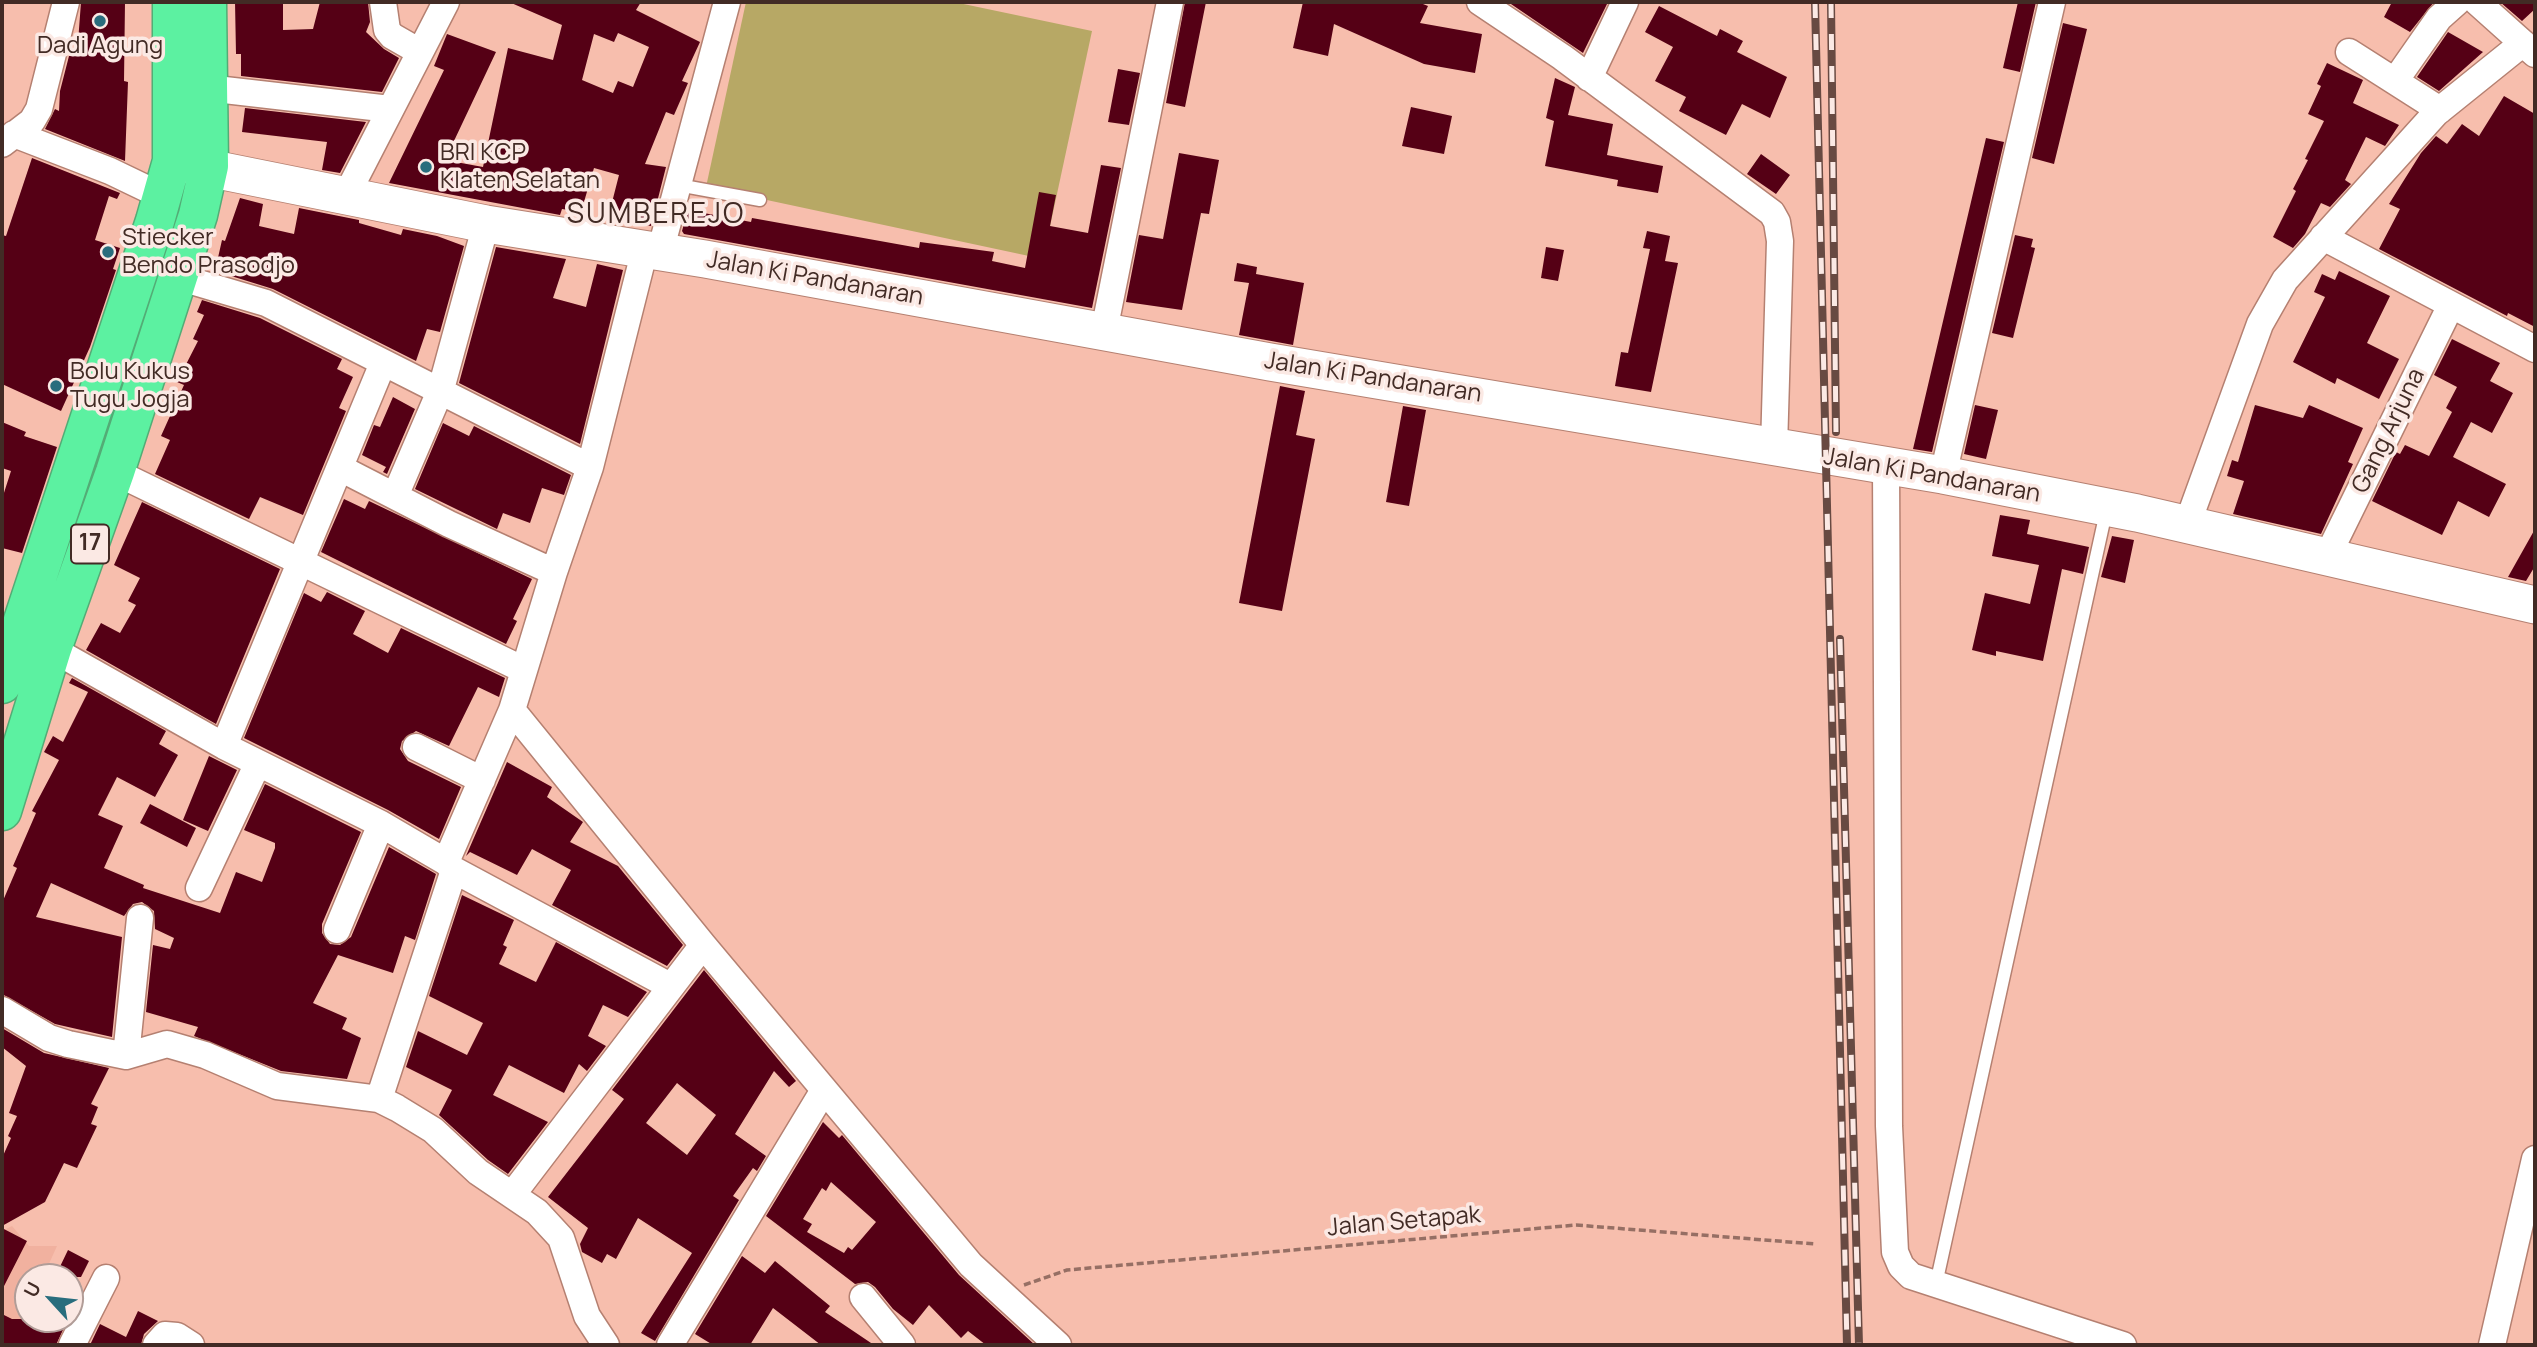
<!DOCTYPE html>
<html>
<head>
<meta charset="utf-8">
<style>
  body { margin:0 }
  #map { position:relative; width:2537px; height:1347px; overflow:hidden; background:#f7bead; font-family:Manrope,sans-serif }
  canvas { display:block }
  .frame { position:absolute; inset:0; border:4px solid #422b25; pointer-events:none }
  .north { position:absolute; left:14px; top:1263px; width:70px; height:70px; box-sizing:border-box; background:#fbe9e4; border:2px solid #b19d98; border-radius:50%; rotate:297deg; font-size:19px; font-weight:700; line-height:28px; text-align:center; color:#422b25 }
  .north::after { content:''; display:block; margin:auto; width:24px; height:32px; background:#286d7d; clip-path:polygon(50% 0,100% 100%,50% 72%,0 100%) }
</style>
</head>
<body>
<div id="map">
<canvas width="2537" height="1347"></canvas>
<div class="frame"></div>
<div class="north">U</div>
</div>
<script>
const g = document.querySelector('canvas').getContext('2d');
g.lineJoin = 'round';
function fill(path, color) { g.fillStyle = color; g.fill(path, 'evenodd'); }
const shape = rows => new Path2D(rows.map(r => 'M' + r).join(''));
function trace(path, color, width, dash) { g.strokeStyle = color; g.lineWidth = width; g.lineCap = dash ? 'butt' : 'round'; g.setLineDash(dash || []); g.stroke(path); }
function write(font, color, halo, rows, align = 'center') {
  g.font = font + ' Manrope,sans-serif'; g.lineWidth = 7; g.setLineDash([]); g.textBaseline = 'middle'; g.strokeStyle = halo; g.fillStyle = color; for (const [text, x, y, turn = 0] of rows) {
    g.save(); g.translate(x, y); g.rotate((+turn || 0) * Math.PI / 180); g.textAlign = isNaN(turn) ? turn : align; if (halo) g.strokeText(text, 0, 0); g.fillText(text, 0, 0); g.restore();
  }
}
fill(shape([
  [12,1226,29,1246,57,1246,43,1277,28,1277,28,1309,12,1345,2,1345,2,1231]
]), '#f1b19f');
fill(shape([
  [746,2,954,2,1092,31,1043,259,706,187]
]), '#b7a865');
fill(shape([
  [81,2,125,2,124,81,128,82,125,161,45,129,55,109,59,111,60,91,69,56,77,56],
  [235,2,283,2,283,30,313,29,320,2,368,2,370,22,366,32,384,49,399,58,382,92,241,76,241,54,236,54],
  [509,2,641,2,636,10,700,42,682,81,688,83,674,115,666,112,645,164,666,167,651,226,608,218,619,175,594,168,581,212,562,209,560,215,389,183,444,70,434,66,447,34,496,52,445,160,483,167,508,48,553,60,562,25],
  [618,33,649,47,633,87,618,81,613,93,582,80,594,34,614,42],
  [1185,2,1206,2,1185,107,1166,103],
  [1303,2,1418,2,1428,6,1420,23,1482,34,1475,73,1424,64,1334,24,1328,56,1293,48],
  [1508,2,1608,2,1583,53],
  [2018,2,2036,2,2020,72,2003,68],
  [2392,2,2434,2,2410,32,2384,17],
  [2500,2,2535,2,2535,9,2522,21],
  [1659,6,1717,36,1720,29,1743,41,1737,52,1787,77,1770,118,1742,104,1726,135,1679,111,1686,97,1655,81,1673,47,1645,32],
  [2063,23,2087,29,2054,164,2032,158],
  [2448,32,2483,52,2439,91,2417,77],
  [2327,63,2363,80,2353,103,2399,125,2385,146,2366,137,2345,180,2351,184,2330,207,2321,203,2305,234,2293,248,2273,237,2296,191,2293,189,2308,160,2305,159,2324,121,2308,114,2321,86,2317,84],
  [1118,69,1140,73,1129,125,1108,122],
  [1555,78,1575,87,1568,115,1613,124,1607,155,1663,166,1658,193,1617,186,1618,180,1545,166,1554,121,1546,118],
  [2504,96,2535,114,2535,327,2508,313,2507,316,2379,249,2400,209,2389,204,2421,153,2436,136,2447,144,2462,124,2479,136],
  [1411,107,1452,116,1444,154,1402,146],
  [245,108,366,122,340,173,322,170,327,142,242,132],
  [1986,138,2004,142,1932,452,1913,449],
  [1179,153,1219,160,1209,214,1201,213,1182,310,1126,302,1139,235,1163,239],
  [1761,154,1790,175,1776,194,1747,174],
  [32,158,120,193,117,199,109,196,95,240,120,248,113,269,116,270,90,347,61,411,2,384,2,235,6,236],
  [1101,165,1121,168,1092,308,684,234,682,231,688,210,751,222,752,218,919,248,920,242,994,252,992,261,1025,268,1039,192,1056,195,1050,226,1088,233],
  [240,198,263,204,259,226,294,234,299,208,359,220,359,223,401,235,403,229,437,236,464,246,440,332,427,329,416,361,273,289,215,271,222,240,225,241],
  [1647,231,1670,236,1665,261,1678,263,1651,392,1615,386,1621,352,1628,353,1650,249,1643,248],
  [2015,235,2033,239,2031,247,2035,248,2013,338,1992,333],
  [496,247,566,259,553,298,586,307,597,264,623,270,580,444,459,383],
  [1546,247,1564,250,1558,281,1541,278],
  [1237,263,1257,267,1256,274,1304,283,1293,345,1239,335,1249,283,1234,281],
  [2339,271,2390,296,2367,343,2399,359,2379,399,2337,378,2335,384,2293,362,2325,297,2314,292,2322,274,2335,280],
  [202,300,260,318,342,359,337,369,353,377,339,408,346,411,303,515,260,497,249,519,155,474,170,440,161,436,184,385,177,382,198,341,193,339,204,315,197,312],
  [2452,339,2500,363,2490,381,2513,393,2492,433,2471,422,2453,457,2506,484,2489,517,2458,501,2442,535,2372,501,2396,452,2400,454,2405,445,2429,456,2452,412,2446,408,2457,387,2434,375],
  [1280,386,1305,391,1296,435,1315,439,1282,611,1239,603],
  [393,397,415,409,387,474,383,472,386,467,362,455,374,425,380,427],
  [1975,405,1998,410,1986,459,1964,454],
  [2255,405,2303,418,2309,405,2363,428,2348,462,2353,464,2321,534,2233,514,2244,481,2227,476,2232,460,2238,462],
  [1403,406,1426,410,1409,506,1386,502],
  [2,422,26,432,24,436,57,447,22,553,2,548,2,499,11,471,2,468],
  [443,423,469,436,474,426,571,475,564,495,542,488,530,523,503,513,497,529,415,489],
  [344,499,365,509,369,501,532,579,513,619,517,621,506,644,321,552],
  [142,502,280,569,216,724,86,650,101,623,120,633,136,605,128,601,140,578,114,565],
  [2000,515,2030,520,2027,534,2089,547,2083,574,2062,569,2043,661,1996,651,1996,656,1972,650,1985,593,2030,604,2039,565,1992,556],
  [2535,529,2535,566,2526,581,2508,577],
  [2112,536,2134,540,2125,583,2101,577],
  [327,592,365,611,353,634,388,653,401,628,505,678,499,697,478,687,449,746,416,731,402,741,400,749,408,761,461,787,439,839,388,810,244,738,304,593,321,602],
  [72,678,166,731,159,744,178,755,155,797,117,777,98,815,123,826,104,868,144,885,143,888,220,913,236,872,262,882,275,848,275,843,244,830,265,784,361,832,322,924,322,933,330,944,340,945,351,937,389,847,436,874,415,940,405,936,393,973,338,955,313,1003,347,1018,342,1029,361,1038,347,1079,281,1071,194,1036,198,1027,146,1012,153,945,170,949,174,938,155,929,154,911,142,902,133,904,124,916,51,883,36,917,122,937,112,1037,55,1024,2,994,2,903,17,868,13,866,36,813,32,811,59,760,44,752,53,736,63,742,88,692,69,683],
  [209,756,237,770,208,831,183,820],
  [507,762,552,787,547,797,583,822,570,842,618,866,683,945,667,966,552,905,571,870,532,849,517,875,470,852,466,856],
  [150,804,196,828,187,847,140,823],
  [462,895,514,920,503,945,507,947,499,964,536,982,556,942,647,992,628,1017,603,1005,588,1036,606,1046,587,1071,579,1064,564,1093,509,1065,493,1095,548,1122,508,1174,488,1160,439,1115,452,1090,406,1067,418,1031,467,1055,483,1023,429,996],
  [704,970,796,1081,789,1087,774,1071,735,1134,766,1156,757,1171,753,1168,733,1196,739,1200,655,1341,641,1333,692,1253,638,1218,616,1259,607,1254,602,1263,582,1252,580,1244,588,1228,548,1197,624,1099,612,1090],
  [677,1083,716,1115,687,1155,646,1123],
  [2,1028,44,1053,109,1068,91,1104,98,1107,91,1124,97,1126,77,1168,64,1163,45,1202,2,1226,2,1158,11,1138,8,1136,17,1116,9,1113,26,1066,2,1047],
  [823,1122,839,1138,842,1135,959,1275,1035,1345,986,1345,968,1331,961,1338,929,1305,913,1325,893,1309,875,1287,868,1282,855,1284,766,1216],
  [831,1182,876,1222,852,1250,848,1247,844,1253,807,1232,812,1224,803,1219,822,1188,826,1191],
  [2,1228,27,1241,2,1290],
  [68,1250,89,1261,81,1277,55,1277],
  [742,1256,765,1273,775,1261,830,1306,825,1312,874,1345,821,1345,773,1308,750,1345,713,1345,695,1334],
  [138,1311,158,1321,144,1334,141,1345,90,1345,100,1324,126,1337],
  [2,1314,12,1319,68,1319,56,1345,2,1345]
]), '#550015');
const lane = shape([
  [678,185,760,200],
  [1936,1284,2106,512]
]);
const street = shape([
  [383,2,387,30,392,36,420,52],
  [1480,2,1562,57,1772,213,1777,222,1780,241,1774,448],
  [2477,2,2535,54],
  [2349,52,2440,110],
  [1589,78,1625,2],
  [2395,81,2439,18,2457,2],
  [207,88,390,109],
  [14,134,110,171,162,196],
  [2,144,32,121,39,109,66,2],
  [346,196,446,2],
  [2323,237,2535,349],
  [645,249,590,467,554,572,512,710,703,945,971,1265,1058,1345],
  [660,252,727,2],
  [178,277,266,303,590,467],
  [1104,331,1170,2],
  [1886,466,1889,1126,1895,1252,1901,1266,1911,1276,2123,1345],
  [340,468,449,524,554,572],
  [115,472,524,670],
  [1943,475,2052,2],
  [395,496,441,389,486,224],
  [2187,525,2260,324,2285,280,2436,113,2523,43],
  [2327,557,2451,305],
  [52,649,224,746,381,824,446,862,454,870,670,986],
  [224,746,383,363],
  [416,747,482,780],
  [446,862,512,710],
  [199,888,258,763],
  [337,930,381,824],
  [2,1010,49,1038,68,1044,126,1056,167,1044,205,1055,277,1086,379,1099,397,1108,433,1130,478,1172,537,1212,561,1238,587,1316,606,1345],
  [126,1056,140,918],
  [379,1099,454,870],
  [512,1195,703,945],
  [863,1297,902,1345],
  [72,1345,106,1278],
  [156,1345,165,1335,177,1336,191,1345],
  [670,1345,824,1090],
  [2492,1345,2535,1159]
]);
const secondary = shape([
  [178,162,486,224,705,259,1270,362,1943,475,2137,513,2535,605]
]);
const highway = shape([
  [2,684,155,221,172,161,172,2],
  [2,811,52,649,115,472,198,215,209,166,207,2]
]);
trace(lane, '#b58071', 15);
trace(street, '#b58071', 29);
trace(secondary, '#b58071', 39);
trace(highway, '#53ac76', 41);
trace(shape([
  [1024,1285,1067,1270,1576,1225,1815,1244]
]), '#966f64', 3.5, [7, 3.5]);
trace(lane, '#fff', 12);
trace(street, '#fff', 26);
trace(secondary, '#fff', 37);
trace(highway, '#5cf1a1', 38);
const rail = shape([
  [1815,2,1847,1345],
  [1831,2,1836,432],
  [1840,639,1859,1345]
]);
trace(rail, '#684a42', 8);
trace(rail, '#fbe9e4', 5, [16]);
for (const [x, y, r, color] of [
  [100,21,7,"#286d7d"],
  [426,167,7,"#286d7d"],
  [108,252,7,"#286d7d"],
  [56,386,7,"#286d7d"]
]) { const dot = new Path2D(); dot.arc(x, y, r, 0, 2 * Math.PI); g.fillStyle = color; g.fill(dot); trace(dot, '#fbe9e4', 2.5); }
for (const [x, y, w] of [
  [90,544,38]
]) { const box = new Path2D(); box.roundRect(x - w / 2, y - 19.5, w, 39, 5); g.fillStyle = '#fbe9e4'; g.fill(box); trace(box, '#422b25', 2); }
write('bold 23px', '#422b25', null, [
  ["17",90,544]
]);
write('24px', '#422b25', '#fbe9e4', [
  ["Dadi Agung",100,46,"center"],
  ["BRI KCP",440,153],
  ["Klaten Selatan",440,181],
  ["Stiecker",122,238],
  ["Bendo Prasodjo",122,266],
  ["Bolu Kukus",70,372],
  ["Tugu Jogja",70,400]
], 'left');
write('24px', '#422b25', '#fbe9e4', [
  ["Jalan Ki Pandanaran",815,279,10],
  ["Jalan Ki Pandanaran",1373,378,9],
  ["Gang Arjuna",2389,431,-64],
  ["Jalan Ki Pandanaran",1932,476,10],
  ["Jalan Setapak",1404,1222,-5]
]);
g.letterSpacing = '2px';
write('28px', '#422b25', '#fbe9e4', [
  ["SUMBEREJO",656,215]
]);
g.letterSpacing = '0px';
</script>
</body>
</html>
